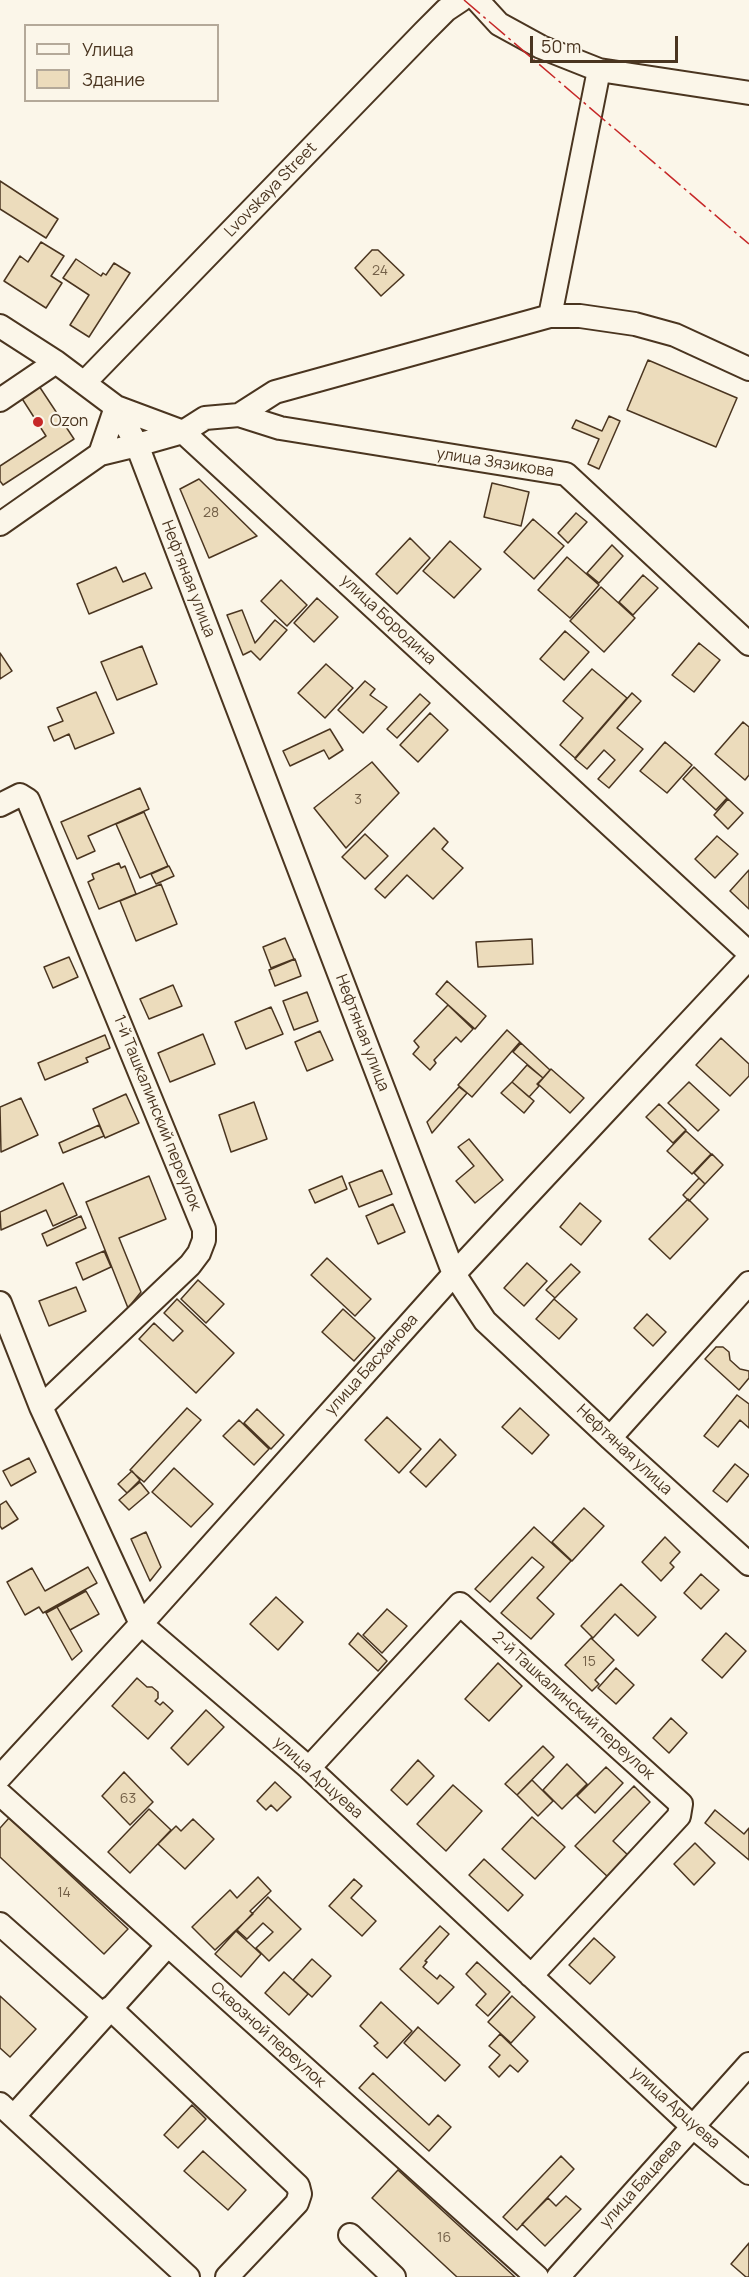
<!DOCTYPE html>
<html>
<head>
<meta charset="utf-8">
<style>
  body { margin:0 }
  #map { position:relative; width:749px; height:2277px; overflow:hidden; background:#fbf6e9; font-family:Manrope,sans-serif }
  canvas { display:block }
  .legend { position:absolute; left:24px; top:24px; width:195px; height:78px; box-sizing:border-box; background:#fbf6e9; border:2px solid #b4a999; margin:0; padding:8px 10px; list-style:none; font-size:18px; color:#4a3520 }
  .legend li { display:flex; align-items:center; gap:12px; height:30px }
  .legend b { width:30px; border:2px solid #b4a999 }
  .scale { position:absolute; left:530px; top:36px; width:148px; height:27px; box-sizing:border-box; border:3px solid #4a3520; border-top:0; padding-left:8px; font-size:18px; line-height:21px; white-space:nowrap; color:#4a3520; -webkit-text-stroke:4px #fbf6e9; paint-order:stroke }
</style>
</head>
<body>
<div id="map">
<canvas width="749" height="2277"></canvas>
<ul class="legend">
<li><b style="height:8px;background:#fbf6e9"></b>Улица</li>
<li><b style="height:16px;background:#ecdcbc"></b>Здание</li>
</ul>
<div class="scale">50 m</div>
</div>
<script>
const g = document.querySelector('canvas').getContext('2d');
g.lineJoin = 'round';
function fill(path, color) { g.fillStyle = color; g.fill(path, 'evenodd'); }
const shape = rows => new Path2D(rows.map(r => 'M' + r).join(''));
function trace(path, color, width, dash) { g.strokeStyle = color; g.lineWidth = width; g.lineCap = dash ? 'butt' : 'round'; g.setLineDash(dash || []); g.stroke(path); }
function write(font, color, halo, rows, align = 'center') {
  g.font = font + ' Manrope,sans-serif'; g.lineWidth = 4.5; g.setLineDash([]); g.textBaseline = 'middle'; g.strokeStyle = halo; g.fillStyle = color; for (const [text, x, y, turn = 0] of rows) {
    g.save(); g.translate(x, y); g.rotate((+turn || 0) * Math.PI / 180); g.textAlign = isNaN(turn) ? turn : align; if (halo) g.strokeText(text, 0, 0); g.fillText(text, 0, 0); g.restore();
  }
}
const building = shape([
  [0,181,58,219,46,238,0,209,0,181],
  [41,242,64,256,51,276,62,283,46,308,4,281,20,256,28,262,41,242],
  [372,250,378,250,404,275,381,296,355,268,372,250],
  [76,259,101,276,103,273,106,275,114,263,130,273,89,337,70,325,89,295,63,278,76,259],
  [648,360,737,398,716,447,627,410,648,360],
  [39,386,74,439,3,485,0,481,0,466,46,436,21,397,39,386],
  [609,416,620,421,599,469,588,464,599,439,572,428,576,420,602,431,609,416],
  [199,479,257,536,209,558,180,489,199,479],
  [492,483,529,492,521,526,484,517,492,483],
  [576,513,587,522,568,543,558,533,576,513],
  [533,519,564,546,534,579,504,552,533,519],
  [410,538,430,558,397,594,376,574,410,538],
  [450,541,481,569,454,598,423,571,450,541],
  [612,545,623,556,599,583,587,573,612,545],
  [567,557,599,585,570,618,538,590,567,557],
  [116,567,123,582,145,573,152,588,89,614,77,584,116,567],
  [643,575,658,588,633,615,619,602,643,575],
  [281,580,307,605,287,626,261,601,281,580],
  [601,587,635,618,604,652,570,621,601,587],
  [317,598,338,617,314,642,294,623,317,598],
  [242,610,255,643,275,620,287,630,260,660,251,651,243,655,227,615,242,610],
  [565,631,589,652,564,680,540,659,565,631],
  [699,643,720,660,694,692,672,675,699,643],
  [142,646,157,684,117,700,101,662,142,646],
  [0,653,12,671,0,679,0,653],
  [326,664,353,688,325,718,298,693,326,664],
  [592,669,627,698,575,758,560,745,583,718,563,701,592,669],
  [365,681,375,689,370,695,387,707,363,733,338,710,365,681],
  [96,692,114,733,75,749,69,734,54,741,48,727,63,721,57,708,96,692],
  [632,693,641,701,617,728,643,749,609,788,598,779,615,760,604,750,587,769,575,759,632,693],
  [420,694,430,703,397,738,387,729,420,694],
  [430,713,448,730,418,762,400,745,430,713],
  [743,722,749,727,749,775,745,780,715,754,743,722],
  [330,729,343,750,329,759,324,750,290,766,283,751,330,729],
  [665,742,692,765,667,793,640,771,665,742],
  [372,762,399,793,346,848,314,808,372,762],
  [694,767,727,798,716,810,683,779,694,767],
  [140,788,149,809,88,836,95,851,77,859,61,822,140,788],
  [728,799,743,813,728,829,714,815,728,799],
  [144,812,168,866,140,878,116,824,144,812],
  [434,828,448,842,442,849,463,868,433,899,407,875,385,898,375,889,434,828],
  [365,834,388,856,365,879,342,857,365,834],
  [717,836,738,854,715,878,695,859,717,836],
  [119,863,121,868,125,866,136,894,99,909,88,882,94,879,92,874,119,863],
  [169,866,174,876,156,884,151,874,169,866],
  [749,870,749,909,730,891,749,870],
  [161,884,177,924,136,941,120,901,161,884],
  [285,938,294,959,271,968,263,947,285,938],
  [532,939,533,964,478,967,476,942,532,939],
  [69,957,78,977,53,988,44,967,69,957],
  [295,959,301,976,275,986,269,970,295,959],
  [447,981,486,1016,475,1029,436,994,447,981],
  [173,985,182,1006,149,1019,140,999,173,985],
  [307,992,318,1021,294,1030,283,1001,307,992],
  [448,1005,473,1029,461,1042,456,1037,434,1060,436,1063,430,1070,413,1054,419,1047,414,1041,448,1005],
  [271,1007,283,1034,246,1049,235,1022,271,1007],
  [507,1030,520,1042,472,1097,458,1085,507,1030],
  [320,1031,333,1060,307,1071,295,1042,320,1031],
  [203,1034,215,1064,170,1082,158,1053,203,1034],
  [105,1035,110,1048,86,1058,88,1062,45,1080,38,1063,105,1035],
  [721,1038,749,1064,749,1076,730,1096,696,1065,721,1038],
  [521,1043,550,1070,543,1078,513,1052,521,1043],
  [527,1065,543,1078,537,1084,539,1086,529,1097,512,1082,527,1065],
  [551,1069,584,1098,570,1113,538,1084,551,1069],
  [512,1082,534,1101,524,1113,501,1093,512,1082],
  [689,1082,719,1110,698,1131,668,1103,689,1082],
  [459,1087,467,1093,432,1133,427,1122,459,1087],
  [126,1094,139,1123,105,1138,93,1109,126,1094],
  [21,1098,38,1135,1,1152,0,1107,21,1098],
  [254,1102,267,1139,231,1152,219,1115,254,1102],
  [659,1104,686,1130,673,1143,646,1117,659,1104],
  [99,1125,104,1136,63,1153,59,1143,99,1125],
  [686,1131,711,1154,692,1174,667,1151,686,1131],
  [469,1139,503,1180,475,1203,456,1181,474,1166,458,1147,469,1139],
  [712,1154,723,1165,705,1184,694,1173,712,1154],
  [382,1170,392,1194,359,1207,349,1183,382,1170],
  [149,1176,166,1219,119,1238,141,1292,128,1308,86,1202,149,1176],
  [342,1176,347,1189,315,1203,309,1190,342,1176],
  [699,1178,705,1184,689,1201,683,1195,699,1178],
  [63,1183,77,1215,53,1226,46,1210,1,1230,0,1212,63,1183],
  [688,1199,708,1219,670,1259,649,1239,688,1199],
  [580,1203,601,1221,581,1245,560,1227,580,1203],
  [393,1204,405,1232,378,1244,366,1216,393,1204],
  [81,1216,86,1228,47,1246,42,1234,81,1216],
  [104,1251,111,1267,83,1280,76,1263,104,1251],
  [327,1258,371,1299,355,1316,311,1275,327,1258],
  [527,1263,547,1281,524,1306,504,1288,527,1263],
  [571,1264,580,1272,555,1298,546,1290,571,1264],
  [198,1280,224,1304,206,1323,181,1299,198,1280],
  [76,1287,86,1311,49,1326,39,1301,76,1287],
  [177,1299,234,1353,196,1393,139,1339,154,1323,173,1341,183,1331,164,1313,177,1299],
  [554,1299,577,1319,559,1339,536,1319,554,1299],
  [343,1309,375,1338,354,1361,322,1332,343,1309],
  [647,1314,666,1332,653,1346,634,1328,647,1314],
  [716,1347,723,1347,729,1352,730,1360,740,1369,749,1371,749,1378,739,1390,705,1359,716,1347],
  [737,1395,749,1404,749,1428,740,1420,718,1447,704,1436,737,1395],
  [187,1408,201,1420,144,1482,130,1470,187,1408],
  [520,1408,549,1435,532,1454,502,1427,520,1408],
  [257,1409,284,1435,271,1449,244,1423,257,1409],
  [387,1417,421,1449,399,1473,365,1440,387,1417],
  [239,1420,269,1449,254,1465,223,1436,239,1420],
  [440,1439,456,1455,426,1487,410,1472,440,1439],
  [29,1458,36,1472,11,1486,3,1471,29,1458],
  [735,1464,749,1475,727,1502,713,1491,735,1464],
  [174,1468,213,1504,191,1527,152,1492,174,1468],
  [132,1471,140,1480,127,1493,118,1484,132,1471],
  [140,1482,149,1493,129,1510,119,1500,140,1482],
  [6,1501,18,1519,2,1529,0,1526,0,1505,6,1501],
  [584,1508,604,1526,572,1561,552,1542,584,1508],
  [534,1527,571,1561,537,1598,554,1614,531,1639,501,1613,544,1567,532,1557,490,1602,475,1589,534,1527],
  [146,1532,161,1567,150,1581,131,1539,146,1532],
  [665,1537,680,1552,670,1563,674,1567,661,1581,642,1562,665,1537],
  [88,1567,97,1583,43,1613,39,1607,25,1615,7,1582,32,1568,45,1591,88,1567],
  [701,1574,719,1590,701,1609,684,1593,701,1574],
  [621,1584,656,1617,638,1636,615,1614,593,1638,581,1626,621,1584],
  [86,1591,99,1614,70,1630,57,1607,86,1591],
  [276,1597,303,1622,278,1650,250,1624,276,1597],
  [57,1607,82,1651,72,1660,46,1613,57,1607],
  [387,1609,407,1626,382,1653,363,1635,387,1609],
  [358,1633,387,1661,378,1671,349,1644,358,1633],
  [726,1633,746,1651,722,1678,702,1660,726,1633],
  [591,1638,614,1660,595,1680,599,1684,592,1691,565,1665,591,1638],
  [498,1663,522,1686,489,1721,465,1699,498,1663],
  [616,1668,634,1685,616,1704,598,1688,616,1668],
  [137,1678,147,1687,152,1687,158,1692,158,1698,155,1701,160,1705,163,1702,173,1711,148,1739,112,1706,137,1678],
  [206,1710,224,1727,188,1765,171,1748,206,1710],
  [671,1718,687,1733,669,1753,653,1738,671,1718],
  [543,1746,554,1757,517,1795,505,1784,543,1746],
  [418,1760,434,1776,407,1805,391,1790,418,1760],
  [567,1764,587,1784,562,1809,543,1790,567,1764],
  [606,1767,623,1783,595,1813,577,1796,606,1767],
  [124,1772,153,1802,130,1825,102,1796,124,1772],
  [532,1780,553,1801,538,1816,517,1795,532,1780],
  [275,1782,291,1797,277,1811,271,1805,266,1810,257,1801,275,1782],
  [453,1785,482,1811,446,1851,417,1824,453,1785],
  [634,1786,650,1802,613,1841,630,1857,609,1878,575,1846,634,1786],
  [149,1809,171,1830,130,1873,108,1852,149,1809],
  [715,1810,744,1834,749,1828,749,1860,705,1823,715,1810],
  [532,1817,565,1847,535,1879,502,1849,532,1817],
  [9,1818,128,1929,104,1954,0,1857,0,1828,9,1818],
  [193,1819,214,1839,185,1869,158,1844,176,1826,181,1831,193,1819],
  [695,1843,715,1863,694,1885,674,1864,695,1843],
  [484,1859,523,1895,508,1911,469,1875,484,1859],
  [258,1877,271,1891,250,1911,253,1914,215,1950,192,1927,230,1890,237,1898,258,1877],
  [354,1879,362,1886,351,1898,376,1921,362,1936,329,1906,354,1879],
  [268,1897,301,1929,269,1961,256,1948,273,1932,263,1923,247,1939,237,1930,268,1897],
  [440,1926,449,1934,425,1961,427,1962,423,1967,437,1979,440,1975,454,1987,438,2004,400,1969,440,1926],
  [236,1931,261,1954,241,1977,215,1954,236,1931],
  [594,1938,615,1957,590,1984,569,1965,594,1938],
  [312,1959,331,1976,312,1997,293,1980,312,1959],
  [477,1962,510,1992,488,2016,476,2005,486,1994,466,1974,477,1962],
  [284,1972,308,1994,289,2015,265,1993,284,1972],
  [0,1996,36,2029,10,2057,0,2048,0,1996],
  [512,1996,535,2017,511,2043,488,2022,512,1996],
  [381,2002,412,2031,387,2058,374,2046,378,2043,360,2026,381,2002],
  [418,2027,460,2065,445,2081,404,2043,418,2027],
  [500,2034,528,2061,518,2072,510,2065,499,2077,489,2067,500,2055,489,2046,500,2034],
  [373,2073,429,2125,438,2115,451,2127,429,2151,359,2088,373,2073],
  [192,2105,206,2119,178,2148,164,2135,192,2105],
  [203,2151,246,2190,228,2210,184,2171,203,2151],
  [561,2156,574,2169,517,2230,503,2217,561,2156],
  [398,2170,515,2277,457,2277,372,2198,398,2170],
  [566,2196,581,2209,545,2246,522,2224,548,2198,556,2206,566,2196],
  [749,2243,749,2277,746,2277,731,2264,749,2243]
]);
fill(building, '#ecdcbc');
trace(building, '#4a3520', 1.5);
const minor = shape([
  [477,0,499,24,541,47,599,70,749,93],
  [550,316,599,70],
  [0,326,56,362,116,407,183,432,749,953],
  [84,383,424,32,446,10,461,0],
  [0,400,56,362],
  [116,407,137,445,454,1274,485,1321,610,1438,749,1564],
  [239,415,275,392,550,316,580,316,635,324,675,335,749,369],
  [100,454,137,445,183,432,205,418,239,415,280,428,566,474,749,644],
  [0,524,100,454,116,407],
  [0,805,20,795,28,800,204,1229,204,1240,199,1253,190,1265,41,1407],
  [0,1303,41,1407,141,1624,309,1768,693,2127,749,2173],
  [610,1438,749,1283],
  [309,1768,460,1604,681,1804,679,1816,531,1976],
  [0,1777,141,1624,454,1274,749,958],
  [0,1794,537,2277],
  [0,1924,104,2016],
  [110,2008,298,2186,300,2194,297,2203,227,2277],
  [0,2104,188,2277],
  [14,2116,168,1945],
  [350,2235,394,2277],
  [558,2277,749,2064]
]);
trace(minor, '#4a3520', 26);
trace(minor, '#fbf6e9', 22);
trace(shape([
  [464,0,749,244]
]), '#c62828', 1.5, [21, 4.5, 3, 4.5]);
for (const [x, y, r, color] of [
  [38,422,6,"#c62828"]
]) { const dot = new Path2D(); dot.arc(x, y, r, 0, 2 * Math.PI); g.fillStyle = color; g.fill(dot); trace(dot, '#fbf6e9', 2); }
write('14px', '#725f47', null, [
  ["24",380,271],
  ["28",211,513],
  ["3",358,800],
  ["15",589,1662],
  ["63",128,1799],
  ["14",64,1893],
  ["16",444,2238]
]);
write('16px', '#4a3520', '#fbf6e9', [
  ["Lvovskaya Street",271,190,-46],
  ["улица Зязикова",495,463,9],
  ["Нефтяная улица",188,579,69],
  ["улица Бородина",388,620,43],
  ["Нефтяная улица",362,1033,69],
  ["1-й Ташкалинский переулок",157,1113,68],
  ["улица Басханова",372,1365,-48],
  ["Нефтяная улица",624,1450,43],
  ["2-й Ташкалинский переулок",573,1706,42],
  ["улица Арцуева",318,1778,42],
  ["Сквозной переулок",268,2035,42],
  ["улица Арцуева",675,2108,42],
  ["улица Бацаева",641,2184,-48]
]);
write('16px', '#4a3520', '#fbf6e9', [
  ["Ozon",50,422]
], 'left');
</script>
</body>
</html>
